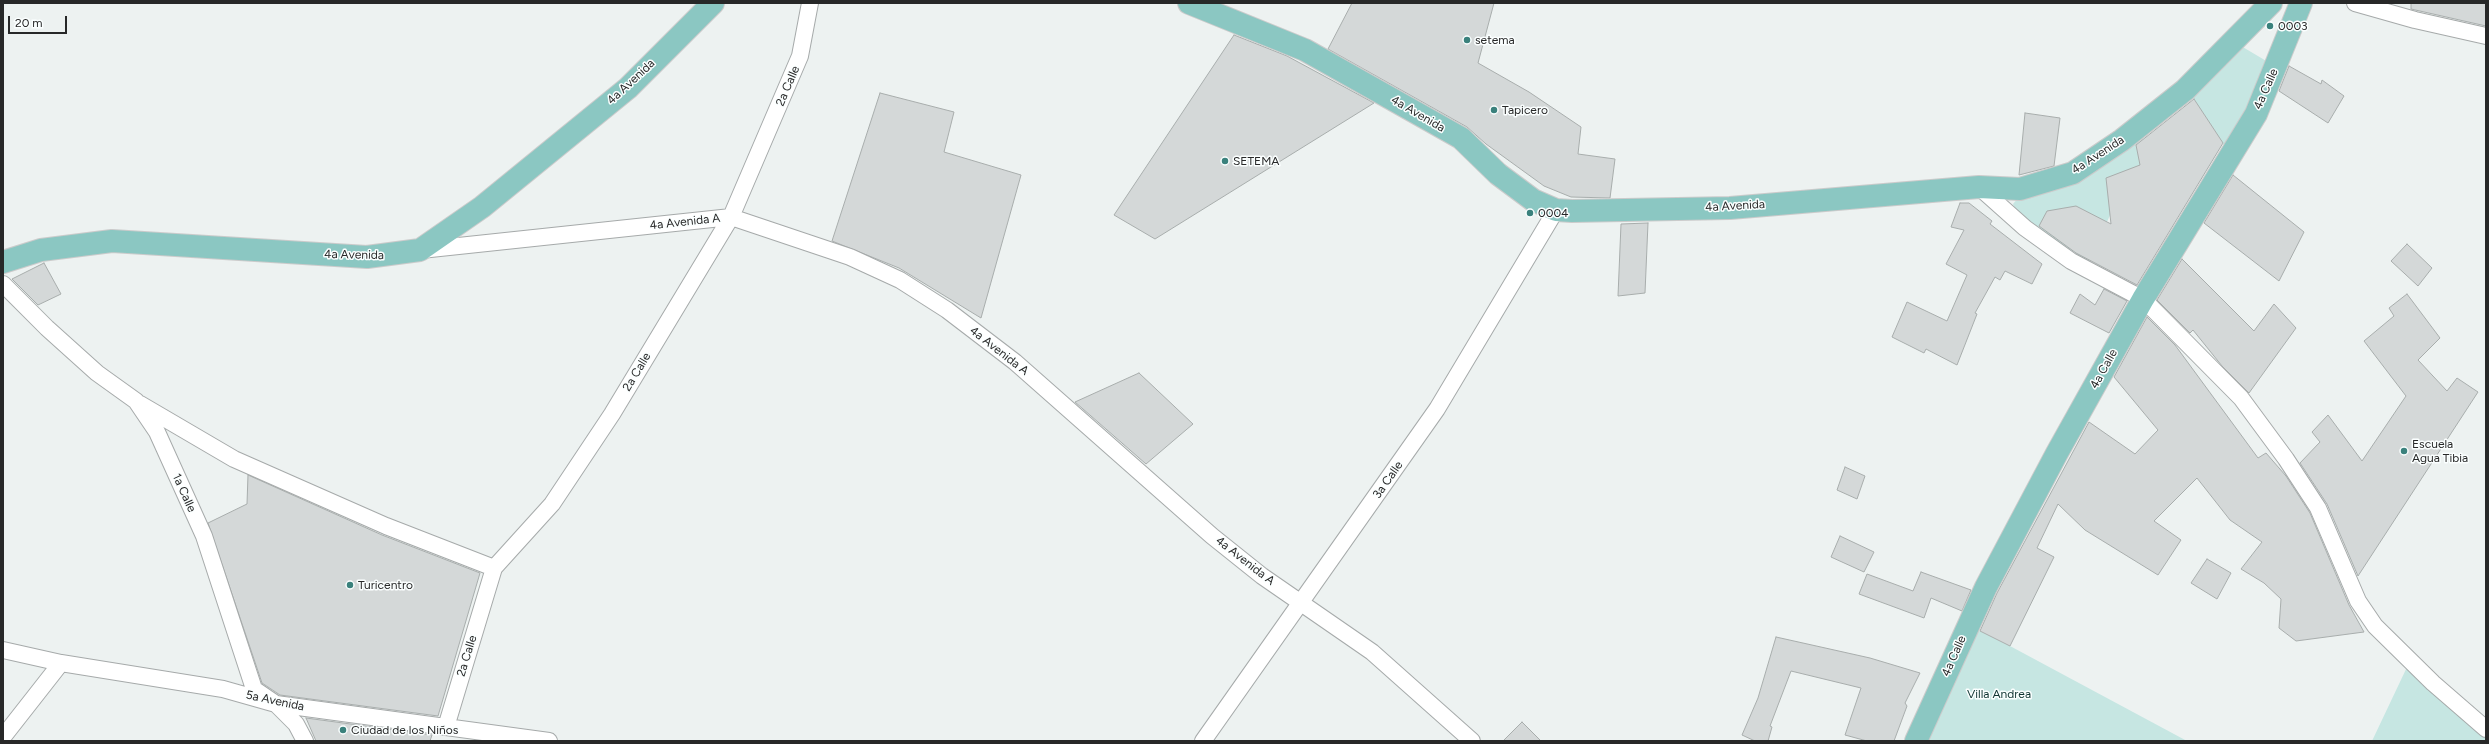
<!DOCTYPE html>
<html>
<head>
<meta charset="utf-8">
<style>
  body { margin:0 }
  #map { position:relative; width:2489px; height:744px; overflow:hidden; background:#edf2f1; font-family:Figtree,sans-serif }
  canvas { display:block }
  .frame { position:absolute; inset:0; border:4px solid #272828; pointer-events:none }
  .scale { position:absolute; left:8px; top:16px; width:59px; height:18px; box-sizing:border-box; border:2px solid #272828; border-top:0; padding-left:5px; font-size:12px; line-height:14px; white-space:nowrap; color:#272828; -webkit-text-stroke:3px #fbffff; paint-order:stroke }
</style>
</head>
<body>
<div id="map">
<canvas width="2489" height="744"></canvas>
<div class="frame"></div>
<div class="scale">20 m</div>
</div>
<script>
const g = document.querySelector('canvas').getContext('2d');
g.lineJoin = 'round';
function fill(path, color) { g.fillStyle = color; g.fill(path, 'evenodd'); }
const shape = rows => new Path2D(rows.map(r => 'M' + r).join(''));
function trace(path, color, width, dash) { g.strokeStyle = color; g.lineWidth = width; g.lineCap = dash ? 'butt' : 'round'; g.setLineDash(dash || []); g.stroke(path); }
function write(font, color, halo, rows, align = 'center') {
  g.font = font + ' Figtree,sans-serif'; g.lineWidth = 3; g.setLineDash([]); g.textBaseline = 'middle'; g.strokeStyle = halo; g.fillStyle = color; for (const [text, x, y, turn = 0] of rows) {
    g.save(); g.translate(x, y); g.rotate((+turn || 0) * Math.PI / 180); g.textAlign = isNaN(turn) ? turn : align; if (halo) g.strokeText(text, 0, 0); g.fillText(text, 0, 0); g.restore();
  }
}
fill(shape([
  [2241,46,2268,62,2235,133,2224,145,2192,96],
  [2150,134,2168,184,2121,190,2089,263,2074,252,2021,222,2013,204,2019,197,2086,178],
  [1976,629,2010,646,2187,741,1924,741],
  [2408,665,2486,734,2486,741,2372,741]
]), '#c6e6e2');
const building = shape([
  [1352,3,1494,3,1478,63,1529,92,1581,127,1578,154,1615,159,1610,198,1571,197,1544,186,1486,144,1467,127,1328,49,1352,3],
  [2411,3,2486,3,2486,26,2411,9,2411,3],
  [1234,35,1287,56,1374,103,1155,239,1114,215,1234,35],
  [2289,66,2321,84,2322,80,2344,96,2328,123,2279,91,2289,66],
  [880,93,954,112,944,152,1021,175,981,318,899,268,832,241,880,93],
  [2194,99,2223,143,2137,285,2076,253,2039,226,2047,211,2076,206,2111,224,2106,178,2140,165,2136,145,2194,99],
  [2025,113,2060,118,2054,166,2019,175,2025,113],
  [2233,175,2304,232,2279,281,2204,223,2233,175],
  [1960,203,1969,203,1992,221,1990,224,2042,264,2032,284,2005,271,2000,280,1995,277,1975,313,1977,314,1957,365,1926,349,1924,353,1892,337,1907,302,1947,321,1967,275,1946,264,1964,230,1951,227,1960,203],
  [1648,223,1645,293,1618,296,1621,224,1648,223],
  [2407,244,2432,268,2418,286,2391,261,2407,244],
  [2182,259,2254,331,2274,304,2296,328,2249,393,2222,366,2193,330,2190,333,2157,300,2182,259],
  [44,263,61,294,38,305,12,279,44,263],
  [2104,289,2127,301,2109,333,2070,313,2080,294,2095,305,2104,289],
  [2407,294,2440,338,2418,360,2447,391,2457,378,2478,392,2358,576,2327,504,2300,463,2320,442,2312,432,2328,415,2362,461,2406,396,2364,341,2394,316,2389,308,2407,294],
  [2147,317,2175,345,2258,458,2266,453,2286,476,2310,513,2349,605,2364,632,2296,641,2279,628,2281,599,2264,583,2241,569,2262,542,2230,520,2197,478,2154,521,2181,540,2158,575,2085,530,2058,504,2037,548,2054,557,2010,646,1980,631,1997,593,2089,422,2135,454,2158,430,2114,377,2147,317],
  [1139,373,1193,424,1146,464,1075,402,1139,373],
  [1845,467,1865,476,1857,499,1837,490,1845,467],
  [248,475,382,535,480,573,438,716,280,695,262,683,208,523,247,504,248,475],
  [1840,536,1874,552,1864,572,1831,557,1840,536],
  [2207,559,2231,573,2217,599,2191,583,2207,559],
  [1921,572,1971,590,1962,611,1931,598,1924,618,1859,594,1867,574,1913,591,1921,572],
  [1776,637,1870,658,1920,673,1905,703,1907,706,1894,741,1867,741,1845,735,1861,688,1791,671,1770,726,1772,727,1768,741,1755,741,1742,735,1758,698,1776,637],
  [306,718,432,735,430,741,316,741,306,718],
  [1522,722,1541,741,1503,741,1522,722]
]);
fill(building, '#d4d8d8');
trace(building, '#a8adac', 1);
const street = shape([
  [2355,3,2415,20,2486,36],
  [1979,187,2025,228,2071,261,2143,299,2241,398,2286,459,2318,508,2358,601,2375,626,2433,683,2486,729],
  [421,250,731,217,850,257,900,280,947,310,1015,362,1212,536,1262,576,1372,652,1472,741],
  [3,284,47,328,97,373,136,401,157,432,204,536,254,689,276,704,296,724,305,741],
  [140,404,234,459,386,526,494,568],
  [3,650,61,663,223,689,276,704,549,741],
  [446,727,494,568,552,504,612,414,731,217,800,56,810,3],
  [3,737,61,663],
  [1203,741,1437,409,1556,210]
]);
const primary = shape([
  [1189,3,1305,50,1461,138,1498,174,1533,200,1556,210,1572,211,1730,208,1979,187,2020,189,2073,173,2122,140,2185,90,2271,3],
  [3,262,41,250,112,241,367,257,420,250,482,207,628,88,713,3],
  [1916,741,1986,587,2057,453,2143,299,2256,114,2301,3]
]);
trace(street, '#a6aaaa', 18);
trace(primary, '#cbcbcb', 24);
trace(street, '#fff', 16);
trace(primary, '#8bc7c2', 22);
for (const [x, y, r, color] of [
  [2270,26,4,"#3a817c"],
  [1467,40,4,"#3a817c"],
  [1494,110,4,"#3a817c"],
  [1225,161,4,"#3a817c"],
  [1530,213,4,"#3a817c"],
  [2404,451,4,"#3a817c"],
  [350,585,4,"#3a817c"],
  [343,730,4,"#3a817c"]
]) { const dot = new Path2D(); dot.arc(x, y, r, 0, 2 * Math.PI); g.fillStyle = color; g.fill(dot); trace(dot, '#fbffff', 1.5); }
write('12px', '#272828', '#fbffff', [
  ["0003",2278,26],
  ["setema",1475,40],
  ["Tapicero",1502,110],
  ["SETEMA",1233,161],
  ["0004",1538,213],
  ["Escuela",2412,444],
  ["Agua Tibia",2412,458],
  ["Turicentro",358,585],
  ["Ciudad de los Niños",351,730]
], 'left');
write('12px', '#272828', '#fbffff', [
  ["4a Avenida",631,82,-43],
  ["2a Calle",788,86,-67],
  ["4a Calle",2266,89,-66],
  ["4a Avenida",1418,114,30],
  ["4a Avenida",2098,155,-33],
  ["4a Avenida",1735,206,-3],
  ["4a Avenida A",685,222,-6],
  ["4a Avenida",354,255,1],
  ["4a Avenida A",999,351,38],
  ["4a Calle",2104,369,-61],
  ["2a Calle",637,372,-59],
  ["3a Calle",1388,480,-55],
  ["1a Calle",184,493,66],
  ["4a Avenida A",1245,561,38],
  ["2a Calle",467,656,-73],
  ["4a Calle",1954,656,-66],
  ["5a Avenida",275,701,12]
]);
write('12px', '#0e3431', '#fbffff', [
  ["Villa Andrea",1999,694]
]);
</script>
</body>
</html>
